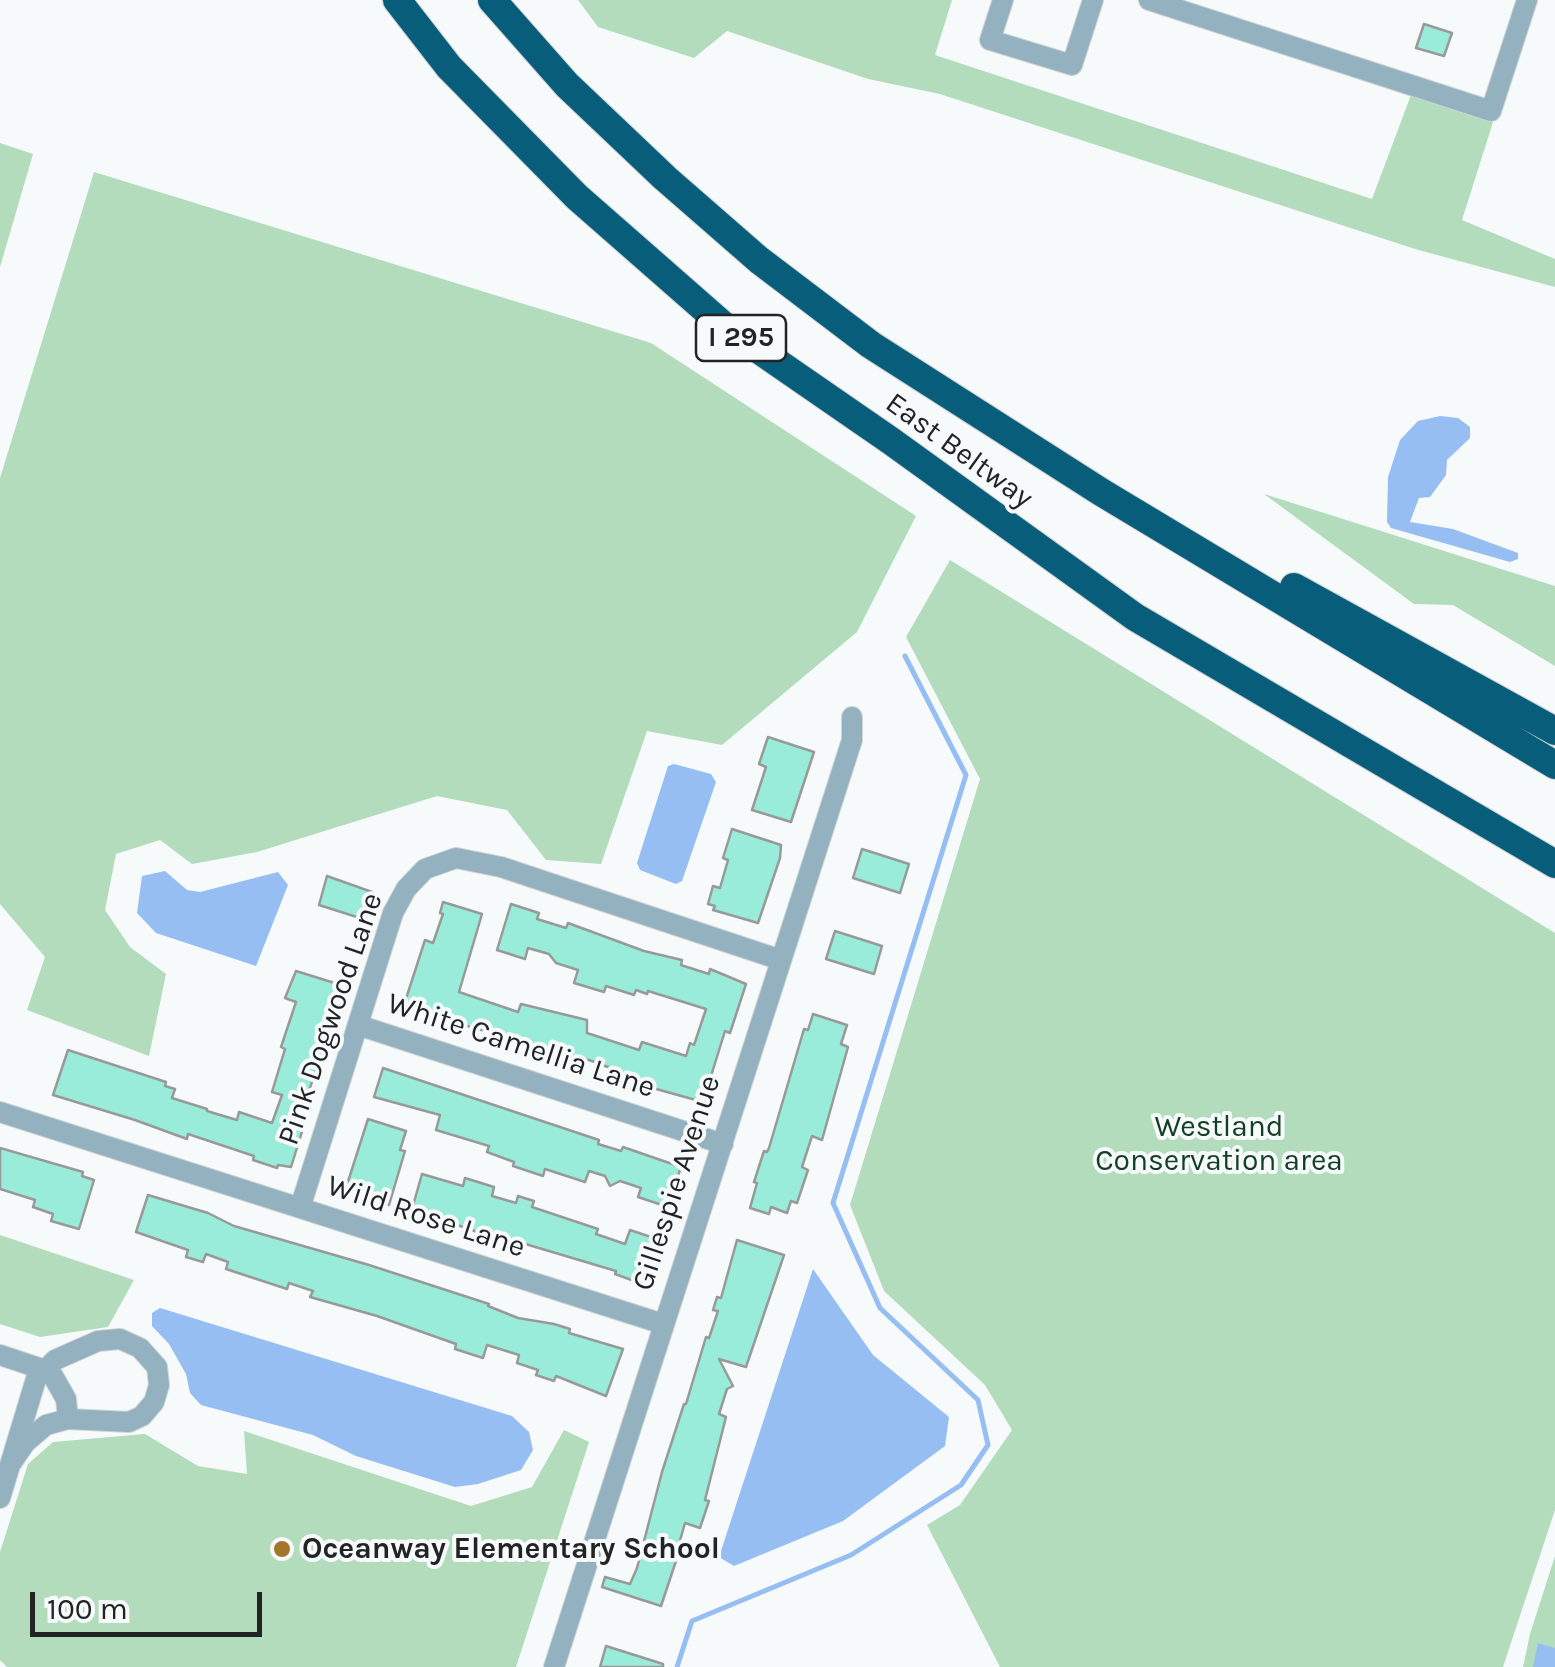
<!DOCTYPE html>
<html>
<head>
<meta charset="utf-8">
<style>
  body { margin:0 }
  #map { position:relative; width:1555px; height:1667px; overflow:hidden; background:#f6fafa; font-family:Karla,sans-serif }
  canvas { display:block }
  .scale { position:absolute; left:30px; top:1592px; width:232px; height:45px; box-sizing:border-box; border:5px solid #222424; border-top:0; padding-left:12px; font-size:30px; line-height:35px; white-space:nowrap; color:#222424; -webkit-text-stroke:8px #f6fafa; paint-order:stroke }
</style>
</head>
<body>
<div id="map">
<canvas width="1555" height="1667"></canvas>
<div class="scale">100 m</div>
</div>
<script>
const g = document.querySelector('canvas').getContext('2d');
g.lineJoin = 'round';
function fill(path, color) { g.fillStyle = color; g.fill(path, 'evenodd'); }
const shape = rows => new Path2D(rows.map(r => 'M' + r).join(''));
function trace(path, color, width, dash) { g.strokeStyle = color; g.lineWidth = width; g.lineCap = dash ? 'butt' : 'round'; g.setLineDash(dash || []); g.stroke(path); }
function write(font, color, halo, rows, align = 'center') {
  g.font = font + ' Karla,sans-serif'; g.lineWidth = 8; g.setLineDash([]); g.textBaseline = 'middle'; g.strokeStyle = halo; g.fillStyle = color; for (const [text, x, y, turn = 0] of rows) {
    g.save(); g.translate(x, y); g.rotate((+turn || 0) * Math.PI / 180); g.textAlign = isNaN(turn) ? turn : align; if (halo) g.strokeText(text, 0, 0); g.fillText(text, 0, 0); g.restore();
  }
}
fill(shape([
  [578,0,952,0,935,55,1372,199,1411,95,1493,122,1462,220,1555,259,1555,287,1415,249,940,94,868,79,727,31,694,58,598,27],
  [0,143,33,154,0,267],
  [94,172,651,343,916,516,857,632,722,745,647,731,601,864,546,860,507,810,437,796,257,852,192,864,160,840,116,854,105,910,130,947,166,974,149,1056,27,1010,45,957,0,904,0,478],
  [1264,494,1555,586,1555,666,1453,605,1414,604],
  [950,560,1555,933,1555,1510,1503,1667,1000,1667,927,1525,960,1505,1012,1430,985,1385,884,1291,850,1205,980,779,906,637],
  [0,1235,134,1280,108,1327,40,1337,0,1324],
  [564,1430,589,1442,516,1667,7,1667,0,1660,0,1552,28,1464,53,1442,145,1434,198,1466,247,1474,244,1431,471,1506,532,1487],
  [1555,1556,1555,1667,1523,1667,1530,1634]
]), '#b3dcbd');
fill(shape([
  [1440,416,1458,418,1470,427,1470,438,1447,460,1446,475,1430,497,1419,498,1410,522,1453,529,1518,553,1518,559,1510,562,1391,528,1387,522,1388,477,1400,440,1418,421],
  [674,764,711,774,716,782,682,881,676,884,640,870,637,863,668,766],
  [165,871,187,890,200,892,278,872,288,885,256,966,156,933,137,913,142,876],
  [813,1269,873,1355,949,1417,945,1446,843,1521,734,1566,719,1557],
  [160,1308,512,1416,529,1432,533,1450,521,1470,478,1484,455,1487,356,1456,313,1435,201,1405,190,1393,186,1374,169,1344,152,1326,152,1313],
  [1538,1643,1555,1648,1555,1667,1533,1667]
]), '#96bef2');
trace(shape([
  [677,1667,692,1621,851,1555,961,1485,988,1445,978,1400,880,1308,833,1203,966,775,905,656]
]), '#96bef2', 5);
const building = shape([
  [1424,24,1452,33,1444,56,1416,48,1424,24],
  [768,737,814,752,791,822,752,810,766,767,759,764,768,737],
  [732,829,781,845,780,858,758,923,713,910,715,906,708,904,713,886,720,888,728,860,723,858,732,829],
  [862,849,909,864,900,893,853,878,862,849],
  [327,876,372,892,363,919,319,905,327,876],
  [443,902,482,914,459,992,518,1012,521,1004,587,1020,587,1033,639,1050,642,1042,686,1056,690,1043,694,1045,706,1009,648,991,647,994,636,990,634,995,606,986,604,992,574,983,578,970,556,963,549,954,528,948,525,959,497,950,511,904,539,913,537,919,566,928,568,923,644,951,682,960,681,965,709,974,710,969,746,984,730,1033,725,1031,703,1102,649,1087,650,1083,592,1061,403,1008,425,940,433,943,443,914,440,913,443,902],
  [835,931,882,946,874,974,826,959,835,931],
  [296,971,341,985,319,1043,323,1045,301,1118,306,1119,291,1167,278,1165,277,1168,253,1160,254,1156,188,1134,187,1139,135,1120,53,1095,68,1050,166,1082,165,1086,175,1089,172,1098,207,1109,207,1111,237,1120,239,1112,272,1123,282,1095,272,1092,285,1049,281,1047,296,1002,285,998,296,971],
  [813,1014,847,1025,841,1044,848,1047,822,1140,812,1136,802,1167,808,1170,797,1203,791,1201,787,1213,771,1207,769,1214,750,1208,757,1183,754,1182,764,1151,767,1152,769,1148,804,1029,808,1030,813,1014],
  [383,1068,599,1140,598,1144,621,1151,623,1147,681,1167,668,1207,638,1197,641,1188,620,1181,610,1186,605,1176,589,1171,585,1182,545,1169,543,1176,513,1166,514,1162,487,1152,489,1146,436,1130,440,1115,374,1097,383,1068],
  [368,1119,406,1131,400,1150,405,1151,389,1205,345,1191,368,1119],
  [0,1148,83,1172,82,1176,94,1180,79,1229,51,1221,53,1214,33,1207,35,1200,0,1189,0,1148],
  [422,1174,463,1186,465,1178,494,1187,492,1196,516,1203,518,1196,534,1201,532,1207,598,1229,596,1234,625,1244,630,1230,660,1240,645,1285,615,1274,616,1271,522,1243,520,1247,509,1244,511,1239,481,1230,480,1233,412,1209,422,1174],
  [148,1195,208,1213,234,1226,369,1265,489,1304,488,1306,518,1318,554,1324,570,1329,569,1333,623,1349,606,1396,556,1376,554,1381,536,1375,538,1370,517,1363,519,1355,487,1345,483,1358,455,1349,456,1344,377,1316,310,1297,313,1291,289,1283,287,1289,226,1269,228,1262,206,1254,203,1262,186,1257,188,1250,136,1232,148,1195],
  [737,1240,784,1255,746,1367,719,1359,733,1386,727,1389,719,1414,726,1417,705,1500,709,1501,700,1528,685,1523,679,1544,683,1553,678,1555,661,1606,602,1587,605,1577,630,1584,637,1568,662,1472,684,1404,686,1404,706,1337,709,1338,718,1311,713,1310,717,1297,721,1298,737,1240],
  [606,1646,663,1664,663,1667,600,1667,606,1646]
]);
fill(building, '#99ecd9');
trace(building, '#979a99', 2.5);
const minor = shape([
  [1003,0,990,40,1072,65,1093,0],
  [1149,0,1491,111,1527,0],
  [358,1025,723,1144],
  [0,1112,663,1324],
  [300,1208,393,913,406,889,425,869,456,858,501,867,781,960],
  [0,1355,45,1370,53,1376,66,1399,68,1419],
  [0,1498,36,1379,55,1360,98,1341,120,1339,140,1348,157,1367,159,1385,154,1402,142,1416,129,1422,68,1419,46,1425,25,1443,12,1462],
  [554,1667,852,740,852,717]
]);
const highway = shape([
  [397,0,449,67,577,197,723,325,891,441,1135,617,1555,864],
  [492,0,567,85,665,178,759,260,871,345,1101,492,1555,765],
  [1294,587,1555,731]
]);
trace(minor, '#d0d3d3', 22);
trace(highway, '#d0d3d3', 30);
trace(minor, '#93b1bf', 20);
trace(highway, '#085d7b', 28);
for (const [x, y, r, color] of [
  [282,1549,10,"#a5752a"]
]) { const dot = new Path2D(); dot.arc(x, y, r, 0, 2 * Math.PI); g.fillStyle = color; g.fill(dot); trace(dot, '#f6fafa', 4); }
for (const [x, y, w] of [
  [741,338,90]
]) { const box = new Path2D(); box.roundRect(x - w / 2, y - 23, w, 46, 8); g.fillStyle = '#f6fafa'; g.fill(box); trace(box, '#222424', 2.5); }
write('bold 28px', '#222424', null, [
  ["I 295",741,338]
]);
write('30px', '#222424', '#f6fafa', [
  ["East Beltway",959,451,36],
  ["Pink Dogwood Lane",331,1019,-71],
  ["White Camellia Lane",521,1046,18],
  ["Gillespie Avenue",677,1183,-72],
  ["Wild Rose Lane",426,1217,18]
]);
write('30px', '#133f23', '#f6fafa', [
  ["Westland",1219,1127],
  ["Conservation area",1219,1161]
]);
write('bold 30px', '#222424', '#f6fafa', [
  ["Oceanway Elementary School",302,1549]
], 'left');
</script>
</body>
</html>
